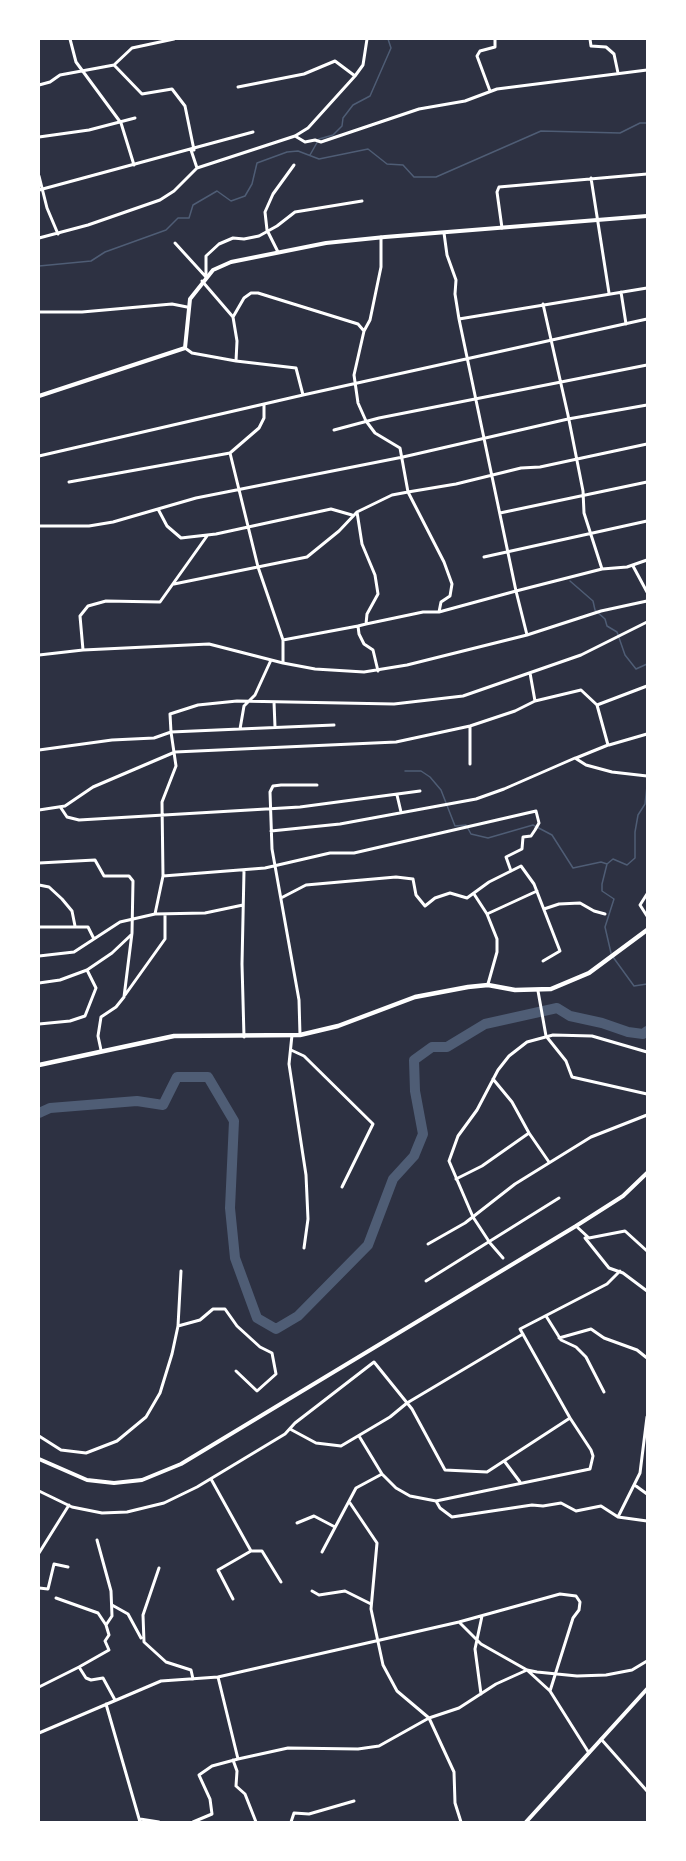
<!DOCTYPE html>
<html>
<head>
<meta charset="utf-8">
<style>
  body { margin:0 }
  #map { position:relative; width:686px; height:1861px; overflow:hidden; background:#2d3142; font-family:"Fira Sans Condensed",sans-serif }
  canvas { display:block }
  .frame { position:absolute; inset:0; border:40px solid #fff; pointer-events:none }
</style>
</head>
<body>
<div id="map">
<canvas width="686" height="1861"></canvas>
<div class="frame"></div>
</div>
<script>
const g = document.querySelector('canvas').getContext('2d');
g.lineJoin = 'round';
const shape = rows => new Path2D(rows.map(r => 'M' + r).join(''));
function trace(path, color, width, dash) { g.strokeStyle = color; g.lineWidth = width; g.lineCap = dash ? 'butt' : 'round'; g.setLineDash(dash || []); g.stroke(path); }
trace(shape([
  [310,155,319,139,333,135,342,126,343,118,353,105,370,96,391,48,388,39],
  [39,266,91,261,105,252,166,230,178,218,189,218,193,205,217,191,231,201,245,196,252,184,257,163,287,152,298,151,319,159,368,149,387,164,403,165,414,177,436,177,541,131,620,133,640,123,647,123],
  [570,581,593,601,595,610,605,619,607,626,617,632,625,655,636,669,647,664],
  [405,771,421,771,430,777,441,790,455,826,466,825,471,834,488,838,533,825,552,835,573,868,601,862,607,864],
  [611,953,605,927,614,899,602,891,602,884,607,864,613,859,627,865,635,858,635,832,638,815,645,804,647,786],
  [613,957,634,986,647,984]
]), '#4f5d75', 1.5);
trace(shape([
  [39,1113,50,1108,137,1101,163,1105,177,1077,208,1077,234,1121,230,1208,235,1258,257,1318,276,1329,298,1316,368,1245,393,1179,414,1156,423,1134,415,1091,414,1060,432,1047,447,1047,485,1024,557,1008,570,1016,602,1023,628,1032,643,1034,647,1031]
]), '#4f5d75', 10);
trace(shape([
  [70,39,76,62,121,123,134,165],
  [590,39,591,46,606,47,614,54,618,73],
  [114,65,132,48,174,39],
  [39,85,50,82,60,75,114,65,142,94,172,89,185,106,194,150],
  [238,87,304,74,335,61,355,76],
  [490,91,477,56,480,51,495,47,495,39],
  [295,136,305,142,315,140,321,142,419,109,465,101,497,89,647,70],
  [39,137,89,130,135,118],
  [191,150,197,168],
  [39,176,47,208,58,234],
  [591,178,609,293],
  [39,190,253,132],
  [502,228,497,192,499,187,647,174],
  [39,238,88,225,160,200,174,191,197,168,295,136,308,128,355,76,363,65,367,39],
  [175,243,206,277],
  [278,252,267,230,265,212,273,194,294,165],
  [206,277,206,256,219,244,233,238,244,239,259,236,277,226,295,212,362,201],
  [202,281,233,317],
  [621,292,626,324],
  [543,304,568,415,583,491,584,513,602,569,627,567,647,560],
  [39,312,82,312,172,304,187,307],
  [459,319,647,288],
  [364,331,370,320,381,267,381,237],
  [185,348,192,353,236,361,296,368,303,395,647,319],
  [264,405,264,418,259,428,230,453,258,567,283,640,283,663],
  [334,430,379,418,647,365],
  [39,456,303,395],
  [69,482,230,453],
  [158,509,167,526,181,538,216,534,331,509,352,515],
  [357,512,362,544,375,575,378,594,367,614,366,624,358,626,359,634,364,644,373,650,378,671],
  [500,513,647,482],
  [39,526,89,526,113,522,196,498,403,457,568,419,647,405],
  [484,557,647,521],
  [633,566,647,592],
  [174,584,307,557,339,531,357,512,392,495,408,492,400,448,375,433,366,421,358,403,354,375,364,331,358,324,258,293,251,293,244,298,233,317,237,341,236,361],
  [439,612,441,602,450,596,452,584,444,562,408,492,456,484,521,468,540,467,647,444],
  [366,624,423,612,439,612,516,591,459,319,455,294,456,280,447,255,444,233],
  [527,635,516,591,602,569],
  [283,640,358,626],
  [83,650,80,616,88,606,106,601,160,602,207,536],
  [39,655,83,650,209,644,283,663,315,669,364,672,407,665,527,635,601,611,647,601],
  [535,701,581,690,597,705,647,686],
  [274,702,275,727],
  [240,729,334,725],
  [609,745,647,734],
  [39,750,112,740,154,738,171,732,170,714,198,705,237,701,394,704,463,696,581,655,647,622],
  [576,758,608,745,597,705],
  [470,764,470,727],
  [397,795,401,812],
  [61,808,67,817,79,820,300,807,420,791],
  [39,810,65,806,93,787,175,752,396,742,470,726,515,711,535,701,530,673],
  [271,831,340,824,476,799,504,789,575,758,586,765,612,772,647,776],
  [39,863,95,860,104,876,129,876,133,881,132,933,124,997,116,1007,101,1017,98,1036,101,1050],
  [244,871,242,964,244,1037],
  [163,876,265,868,330,853,354,853,536,811,539,823,535,830,531,836,523,837,522,849,506,857,511,871],
  [39,885,49,887,62,899,72,911,75,926],
  [474,894,487,914,497,939,497,952,488,984],
  [647,894,640,905,647,916],
  [281,898,306,885,396,877,413,879,416,895,425,906,435,898,450,893,467,898,489,882,521,866,534,884,560,951,543,961],
  [544,909,559,904,580,903,594,911,605,914],
  [155,914,205,913,243,905],
  [487,914,537,891],
  [39,927,88,927,94,939],
  [39,956,74,952,120,922,155,914,163,876,162,802,176,766,171,732,240,729,244,706,255,695,271,660],
  [39,983,60,980,87,970,112,953,131,935],
  [538,991,546,1036,566,1061,572,1077,647,1094],
  [125,995,165,939,165,914],
  [39,1024,70,1021,85,1016,96,988,87,970],
  [292,1035,289,1064,306,1175,308,1219,304,1248],
  [300,1035,299,1000,272,849,270,792,273,786,281,785,317,785],
  [291,1050,304,1056,373,1124,342,1187],
  [493,1079,512,1102,529,1133],
  [456,1179,482,1166,529,1133,549,1162],
  [576,1226,589,1238,625,1231,647,1251],
  [585,1238,609,1268,623,1273,647,1291],
  [428,1244,465,1223,515,1184,591,1137,647,1115],
  [503,1258,490,1243,473,1217,449,1161,458,1136,477,1110,498,1070,509,1056,527,1042,553,1035,592,1036,647,1052],
  [426,1281,559,1198],
  [546,1316,561,1340,576,1347,586,1357,604,1392],
  [178,1326,200,1320,213,1309,225,1309,237,1326,260,1347,272,1353,276,1374,257,1391,236,1371],
  [559,1338,591,1329,604,1338,637,1350,647,1358],
  [290,1429,316,1443,341,1446,390,1417,407,1403,523,1334],
  [39,1436,61,1450,86,1453,117,1441,146,1417,160,1393,172,1354,178,1326,181,1271],
  [359,1436,382,1474,396,1488,410,1496,436,1501,590,1469,593,1456,591,1450,570,1418],
  [505,1462,520,1482],
  [211,1479,251,1551,262,1551,281,1582],
  [636,1486,647,1494],
  [39,1491,72,1507,102,1513,127,1512,164,1503,197,1487,285,1434,295,1423,374,1362,412,1409,445,1470,487,1472,570,1418,520,1329,607,1284,620,1271],
  [436,1501,440,1508,452,1517,532,1505,543,1506,561,1503,576,1511,601,1506,618,1517,647,1521],
  [350,1503,377,1543,371,1609,383,1665,397,1691,429,1718,459,1708,496,1684,527,1670,550,1691,589,1753],
  [618,1517,640,1473,647,1417],
  [297,1523,314,1516,335,1527],
  [322,1552,356,1488,382,1474],
  [39,1553,69,1505],
  [159,1568,143,1615,144,1642,166,1662,191,1670,193,1679],
  [39,1588,48,1589,54,1564,68,1567],
  [312,1591,319,1595,345,1591,371,1604],
  [56,1598,98,1613,106,1625],
  [233,1599,218,1570,251,1551],
  [112,1605,128,1614,141,1638],
  [459,1622,560,1594,576,1596,580,1602,579,1610,573,1618,550,1691],
  [79,1667,109,1650,105,1641,109,1635,106,1625,112,1616,111,1591,97,1540],
  [218,1677,238,1759,288,1748,358,1749,379,1746,429,1718,454,1772,455,1803,461,1822],
  [39,1687,79,1667,86,1678,91,1680,103,1678,115,1700],
  [481,1694,475,1649,482,1616],
  [106,1704,140,1822],
  [39,1733,161,1681,218,1677,459,1622,481,1644,527,1670,537,1672,577,1676,606,1675,632,1670,647,1661],
  [601,1739,647,1791],
  [233,1760,237,1771,236,1786,245,1794,256,1822],
  [140,1819,159,1822],
  [193,1822,212,1814,210,1799,199,1775,212,1766,238,1759],
  [291,1822,294,1813,309,1814,354,1801]
]), '#fff', 3);
trace(shape([
  [39,396,185,348,190,299,213,270,231,262,326,243,385,237,647,216],
  [526,1822,647,1689]
]), '#fff', 4);
trace(shape([
  [39,1459,87,1480,114,1483,142,1480,181,1464,576,1226,623,1196,647,1173]
]), '#fff', 4);
trace(shape([
  [39,1065,174,1036,300,1035,338,1026,415,997,468,987,488,985,515,990,551,989,589,973,647,930]
]), '#fff', 4.5);
</script>
</body>
</html>
